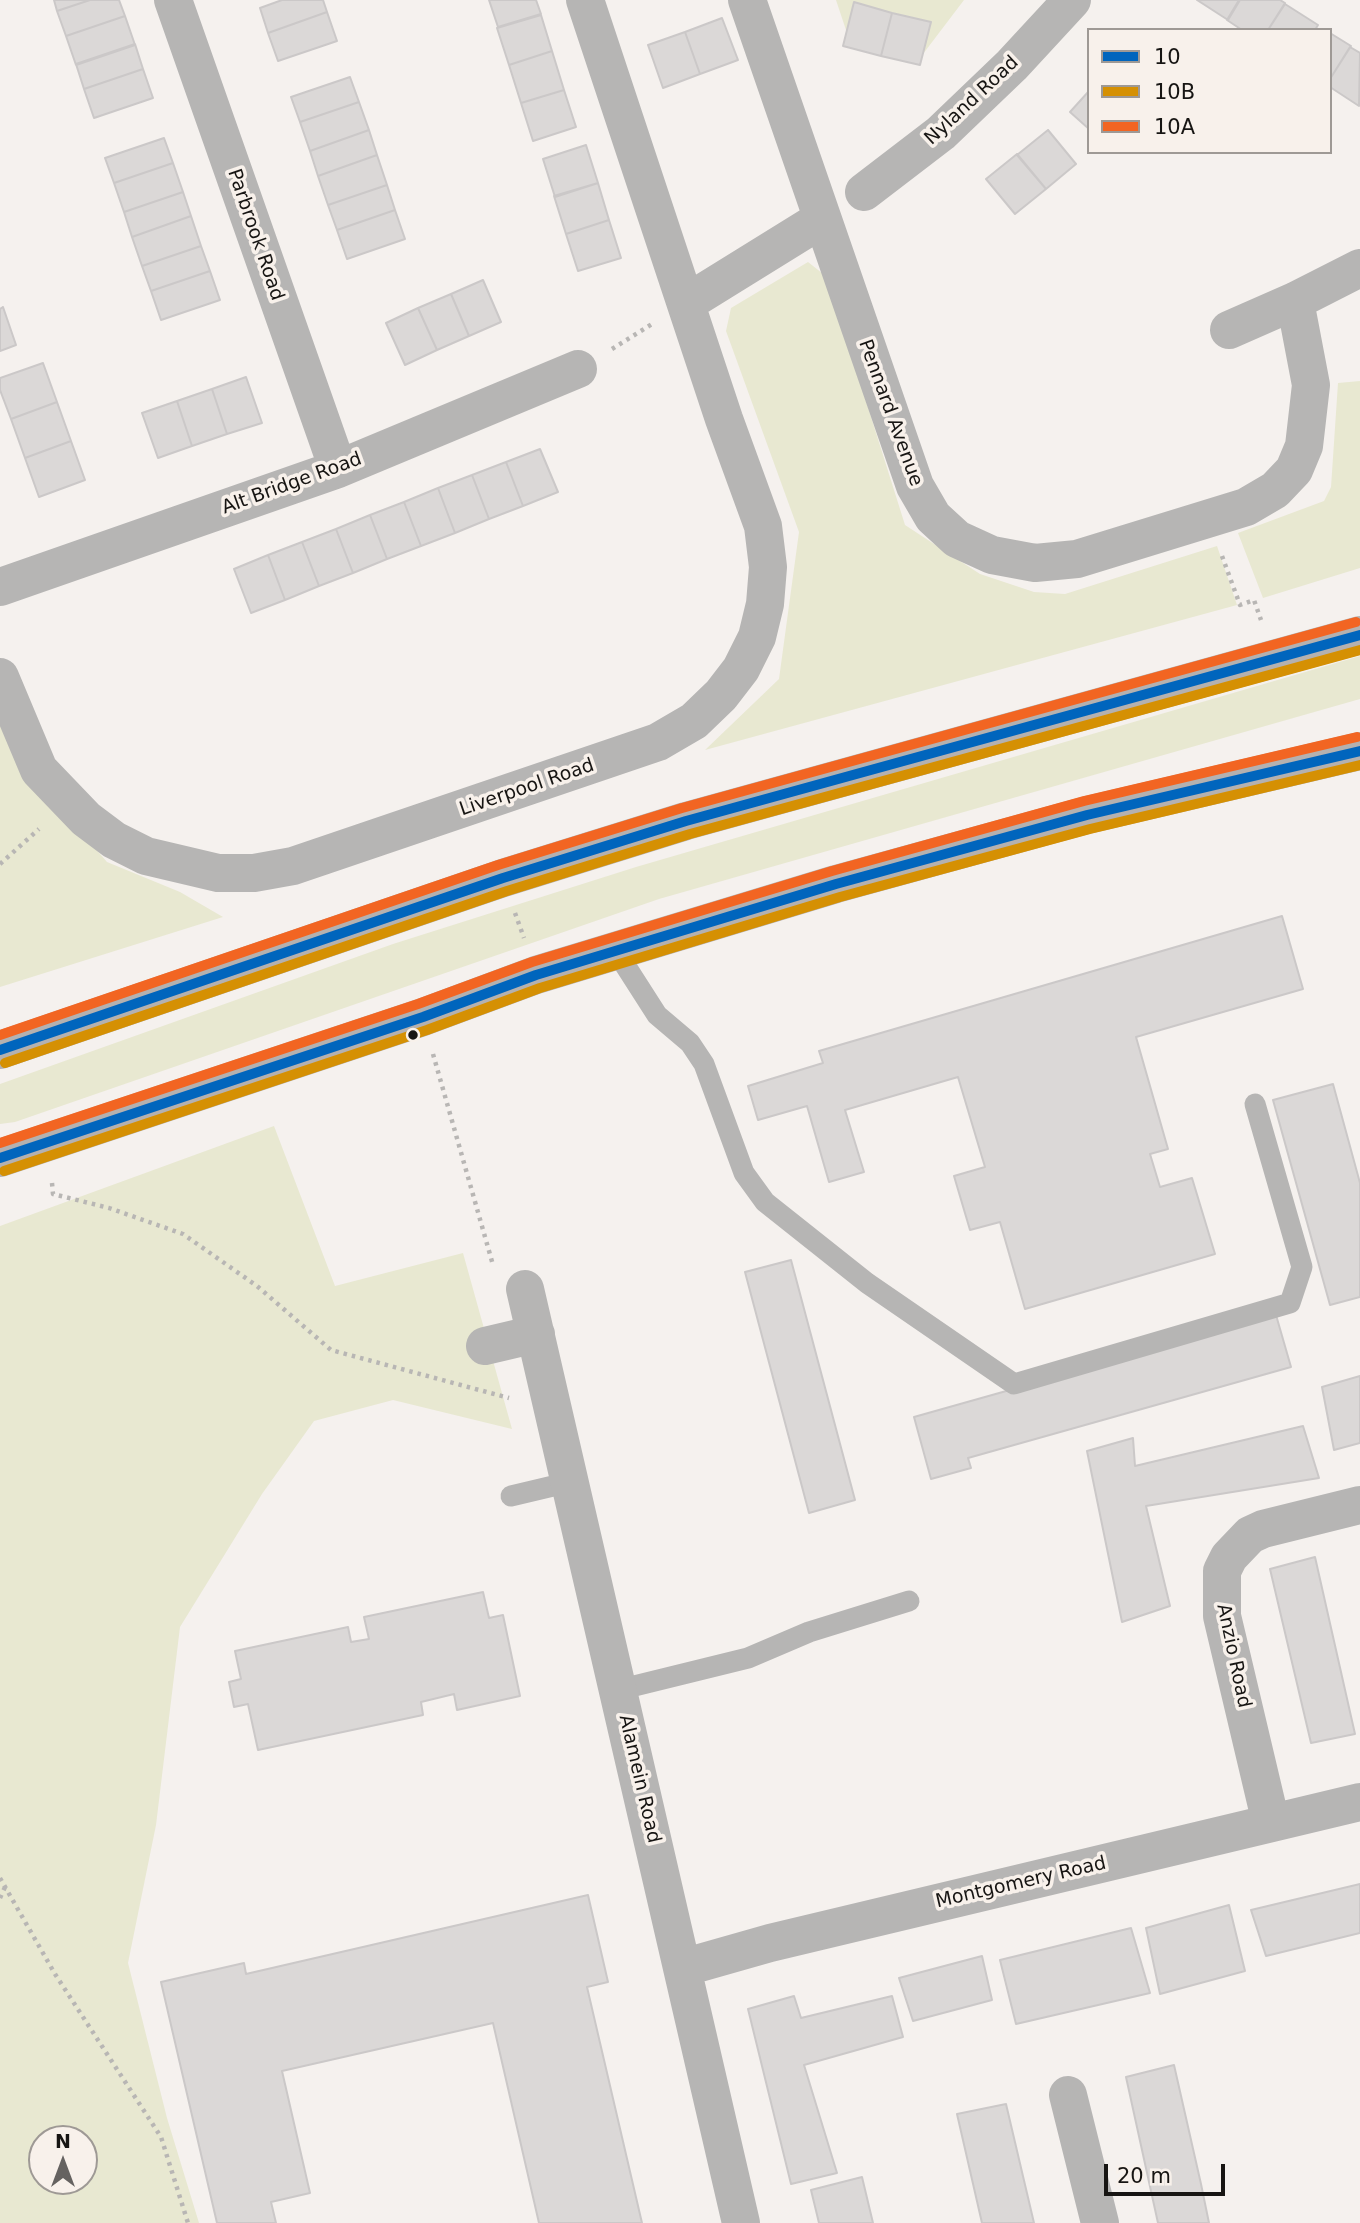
<!DOCTYPE html>
<html>
<head>
<meta charset="utf-8">
<style>
  body { margin:0 }
  #map { position:relative; width:1360px; height:2223px; overflow:hidden; background:#f5f1ee; font-family:"DejaVu Sans",sans-serif }
  canvas { display:block }
  .legend { position:absolute; left:1087px; top:28px; width:245px; height:126px; box-sizing:border-box; background:#f8f1eb; border:2px solid #9e9995; margin:0; padding:9px 12px; list-style:none; font-size:21px; color:#171513 }
  .legend li { display:flex; align-items:center; gap:14px; height:35px }
  .legend b { width:35px; border:2px solid #9e9995 }
  .north { position:absolute; left:28px; top:2125px; width:70px; height:70px; box-sizing:border-box; background:#f8f1eb; border:2px solid #9e9995; border-radius:50%; rotate:0deg; font-size:19px; font-weight:700; line-height:28px; text-align:center; color:#171513 }
  .north::after { content:''; display:block; margin:auto; width:24px; height:32px; background:#656260; clip-path:polygon(50% 0,100% 100%,50% 72%,0 100%) }
  .scale { position:absolute; left:1104px; top:2164px; width:121px; height:32px; box-sizing:border-box; border:4px solid #171513; border-top:0; padding-left:9px; font-size:21px; line-height:24px; white-space:nowrap; color:#171513; -webkit-text-stroke:5px #f8f1eb; paint-order:stroke }
</style>
</head>
<body>
<div id="map">
<canvas width="1360" height="2223"></canvas>
<ul class="legend">
<li><b style="height:9px;background:#0065bd"></b>10</li>
<li><b style="height:9px;background:#d59003"></b>10B</li>
<li><b style="height:9px;background:#f26522"></b>10A</li>
</ul>
<div class="north">N</div>
<div class="scale">20 m</div>
</div>
<script>
const g = document.querySelector('canvas').getContext('2d');
g.lineJoin = 'round';
function fill(path, color) { g.fillStyle = color; g.fill(path, 'evenodd'); }
const shape = rows => new Path2D(rows.map(r => 'M' + r).join(''));
function trace(path, color, width, dash) { g.strokeStyle = color; g.lineWidth = width; g.lineCap = dash ? 'butt' : 'round'; g.setLineDash(dash || []); g.stroke(path); }
function write(font, color, halo, rows, align = 'center') {
  g.font = font + ' "DejaVu Sans",sans-serif'; g.lineWidth = 7; g.setLineDash([]); g.textBaseline = 'middle'; g.strokeStyle = halo; g.fillStyle = color; for (const [text, x, y, turn = 0] of rows) {
    g.save(); g.translate(x, y); g.rotate((+turn || 0) * Math.PI / 180); g.textAlign = isNaN(turn) ? turn : align; if (halo) g.strokeText(text, 0, 0); g.fillText(text, 0, 0); g.restore();
  }
}
fill(shape([
  [836,0,964,0,923,54,930,22,854,3,847,33],
  [808,262,827,277,905,525,980,574,1034,592,1065,594,1217,546,1237,605,705,750,779,679,799,532,726,331,731,308],
  [1360,381,1360,568,1263,598,1238,533,1324,501,1331,487,1338,383],
  [1360,656,1360,699,659,899,15,1122,0,1124,0,1084,393,944,636,867],
  [0,704,27,770,107,862,180,892,223,917,0,987],
  [274,1126,335,1286,463,1253,512,1429,393,1400,314,1421,262,1494,180,1627,156,1825,128,1963,167,2118,199,2223,0,2223,0,1226],
  [42,2139,84,2139,84,2181,42,2181]
]), '#e8e8d1');
const building = shape([
  [54,0,90,0,57,11,54,0],
  [90,0,119,0,125,16,66,36,57,11,90,0],
  [282,0,323,0,327,12,268,33,260,8,282,0],
  [489,0,536,0,541,14,498,27,489,0],
  [1197,0,1240,0,1228,20,1197,0],
  [1239,0,1280,0,1285,3,1268,30,1242,30,1227,20,1239,0],
  [854,2,892,13,881,56,843,46,854,2],
  [1285,4,1318,25,1315,30,1268,30,1285,4],
  [327,12,337,41,278,61,268,33,327,12],
  [892,13,931,22,920,65,881,56,892,13],
  [541,15,552,51,509,65,497,28,541,15],
  [125,16,135,45,76,65,66,36,125,16],
  [722,18,738,60,700,74,685,32,722,18],
  [685,32,700,74,663,88,648,45,685,32],
  [1330,33,1351,46,1330,79,1330,33],
  [135,44,143,69,84,89,76,64,135,44],
  [1350,47,1360,53,1359,106,1330,87,1330,79,1350,47],
  [552,51,564,90,521,103,509,65,552,51],
  [143,69,153,98,94,118,84,89,143,69],
  [350,77,359,102,300,122,291,97,350,77],
  [564,90,576,127,533,141,521,103,564,90],
  [1089,91,1089,129,1070,112,1089,91],
  [359,102,369,130,310,151,300,122,359,102],
  [369,130,377,155,318,176,310,151,369,130],
  [1048,130,1076,164,1046,189,1017,155,1048,130],
  [164,138,173,163,114,183,105,158,164,138],
  [586,145,598,183,555,197,543,159,586,145],
  [1017,154,1046,189,1015,214,986,179,1017,154],
  [377,155,387,185,328,205,318,176,377,155],
  [173,163,183,192,124,212,114,183,173,163],
  [598,183,609,220,566,234,554,196,598,183],
  [387,185,395,210,337,230,328,205,387,185],
  [183,192,191,216,132,237,124,212,183,192],
  [395,210,405,239,347,259,337,230,395,210],
  [191,216,201,246,142,266,132,237,191,216],
  [609,220,621,258,578,271,566,234,609,220],
  [201,246,210,271,151,291,142,266,201,246],
  [210,271,220,300,161,320,151,291,210,271],
  [483,280,501,322,469,336,451,294,483,280],
  [451,294,469,336,437,350,418,308,451,294],
  [3,307,16,345,0,351,0,309,3,307],
  [418,308,437,350,405,365,386,323,418,308],
  [43,363,57,402,11,419,0,390,0,378,43,363],
  [246,377,262,423,227,434,212,389,246,377],
  [212,389,227,434,192,446,177,401,212,389],
  [177,401,192,446,158,458,142,413,177,401],
  [57,402,71,441,25,458,11,419,57,402],
  [71,441,85,480,39,497,25,458,71,441],
  [540,449,558,492,523,506,506,462,540,449],
  [506,462,523,506,489,519,472,475,506,462],
  [472,475,489,519,455,533,438,488,472,475],
  [438,488,455,533,421,546,404,502,438,488],
  [404,502,421,546,387,559,370,515,404,502],
  [370,515,387,559,353,573,336,529,370,515],
  [336,529,353,573,319,586,302,542,336,529],
  [302,542,319,586,285,600,268,555,302,542],
  [268,555,285,600,251,613,234,569,268,555],
  [1282,916,1303,989,1136,1037,1168,1149,1150,1154,1160,1187,1192,1178,1215,1254,1025,1309,1000,1222,970,1230,954,1176,985,1167,958,1077,845,1110,864,1172,829,1182,807,1106,758,1120,748,1086,823,1063,819,1051,1282,916],
  [1333,1084,1360,1183,1360,1297,1330,1305,1273,1100,1333,1084],
  [791,1260,855,1500,809,1513,745,1272,791,1260],
  [1276,1315,1291,1367,968,1458,971,1468,931,1479,914,1417,1276,1315],
  [1360,1376,1360,1443,1334,1450,1322,1387,1360,1376],
  [1303,1426,1319,1478,1146,1506,1170,1606,1122,1622,1087,1451,1133,1438,1135,1466,1303,1426],
  [1315,1557,1355,1734,1311,1743,1270,1569,1315,1557],
  [483,1592,489,1618,503,1615,520,1696,457,1710,454,1694,421,1702,423,1715,258,1750,248,1704,234,1707,229,1682,241,1679,235,1651,348,1627,351,1642,369,1639,364,1617,483,1592],
  [1360,1884,1360,1933,1266,1956,1251,1910,1360,1884],
  [588,1895,608,1982,587,1987,642,2223,539,2223,493,2023,282,2071,310,2193,271,2202,276,2223,217,2223,161,1982,244,1963,246,1974,588,1895],
  [1229,1905,1245,1971,1160,1994,1146,1928,1229,1905],
  [1131,1928,1150,1993,1016,2024,1000,1960,1131,1928],
  [982,1956,992,2000,913,2021,899,1978,982,1956],
  [794,1996,801,2018,892,1996,903,2037,804,2065,837,2173,791,2184,748,2009,794,1996],
  [1174,2065,1201,2184,1209,2223,1158,2223,1126,2077,1174,2065],
  [1006,2104,1034,2223,982,2223,957,2114,1006,2104],
  [862,2177,873,2223,819,2223,811,2190,862,2177]
]);
fill(building, '#dbd8d7');
trace(building, '#cbc8c8', 2);
trace(shape([
  [612,349,652,324],
  [1222,556,1240,605,1254,600,1261,620],
  [0,864,39,829],
  [515,913,524,938],
  [433,1054,493,1265],
  [52,1183,53,1194,109,1208,183,1234,257,1286,331,1350,509,1398],
  [0,1878,55,1974,161,2137,188,2223],
  [0,1898,5,1887]
]), '#b8b6b4', 4.5, [3.5, 5]);
trace(shape([
  [616,951,657,1015,690,1043,704,1064,744,1173,765,1202,867,1283,1014,1384,1290,1303,1302,1267,1255,1104],
  [511,1496,570,1482],
  [618,1690,748,1658,809,1632,909,1601]
]), '#b6b5b4', 21);
trace(shape([
  [173,0,338,469],
  [747,0,915,486,933,517,957,539,992,555,1035,563,1077,559,1246,507,1275,490,1294,470,1304,446,1307,420,1311,385,1295,301],
  [864,192,941,133,1012,65,1072,0],
  [688,302,822,219],
  [1229,330,1295,301,1360,268],
  [0,587,338,469,578,369],
  [0,677,39,770,86,819,114,840,146,856,218,873,254,873,293,866,658,742,694,721,721,695,741,669,757,637,765,604,768,567,763,526,724,419,585,0],
  [525,1289,741,2223],
  [485,1346,536,1334],
  [1271,1823,1222,1616,1222,1571,1229,1557,1250,1535,1263,1529,1360,1505],
  [682,1968,770,1943,1360,1802],
  [1068,2095,1100,2223]
]), '#b6b5b4', 38);
trace(shape([
  [0,1050,503,878,686,821,1360,635],
  [0,1158,423,1017,536,975,836,884,1087,815,1360,751]
]), '#b4b1b0', 38);
trace(shape([
  [0,1050,503,878,686,821,1360,635],
  [0,1158,423,1017,536,975,836,884,1087,815,1360,751]
]), '#0065bd', 10);
trace(shape([
  [5,1063,507,891,690,834,1360,650],
  [4,1171,427,1030,540,988,840,897,1090,829,1360,765]
]), '#d59003', 10);
trace(shape([
  [0,1035,498,865,682,808,1356,622],
  [0,1143,418,1004,532,962,832,871,1084,801,1357,737]
]), '#f26522', 10);
for (const [x, y, r, color] of [
  [413,1035,6,"#171513"]
]) { const dot = new Path2D(); dot.arc(x, y, r, 0, 2 * Math.PI); g.fillStyle = color; g.fill(dot); trace(dot, '#f8f1eb', 2.5); }
write('19px', '#171513', '#f8f1eb', [
  ["Nyland Road",972,101,-43],
  ["Parbrook Road",255,235,71],
  ["Pennard Avenue",890,413,70],
  ["Alt Bridge Road",292,484,-20],
  ["Liverpool Road",527,788,-19],
  ["Anzio Road",1233,1656,78],
  ["Alamein Road",639,1779,77],
  ["Montgomery Road",1021,1883,-13]
]);
</script>
</body>
</html>
